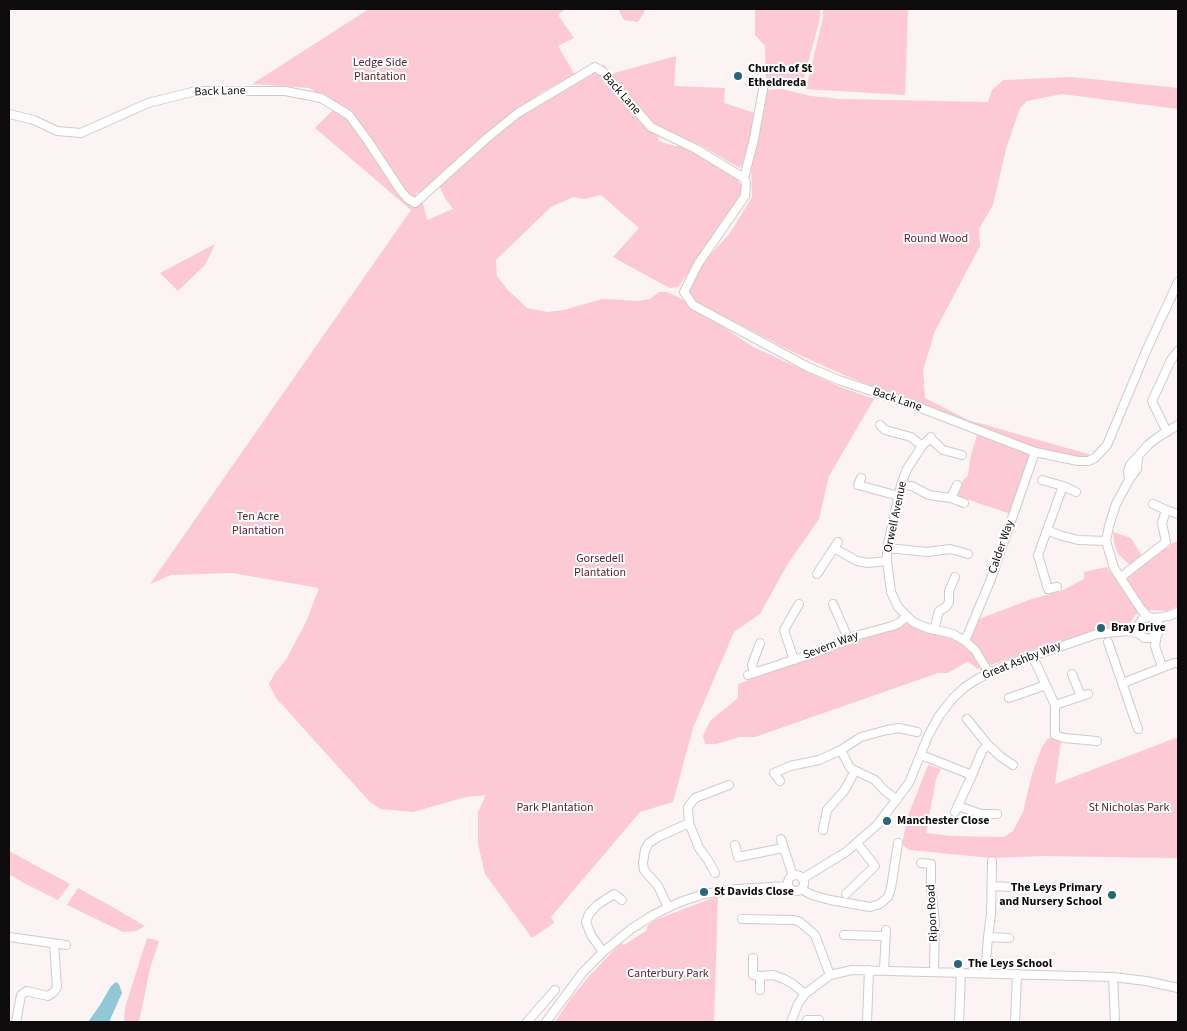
<!DOCTYPE html>
<html>
<head>
<meta charset="utf-8">
<style>
  body { margin:0 }
  #map { position:relative; width:1187px; height:1031px; overflow:hidden; background:#fbf3f4; font-family:"Source Sans 3",sans-serif }
  canvas { display:block }
  .frame { position:absolute; inset:0; border:10px solid #0e0b0c; pointer-events:none }
</style>
</head>
<body>
<div id="map">
<canvas width="1187" height="1031"></canvas>
<div class="frame"></div>
</div>
<script>
const g = document.querySelector('canvas').getContext('2d');
g.lineJoin = 'round';
function fill(path, color) { g.fillStyle = color; g.fill(path, 'evenodd'); }
const shape = rows => new Path2D(rows.map(r => 'M' + r).join(''));
function trace(path, color, width, dash) { g.strokeStyle = color; g.lineWidth = width; g.lineCap = dash ? 'butt' : 'round'; g.setLineDash(dash || []); g.stroke(path); }
function write(font, color, halo, rows, align = 'center') {
  g.font = font + ' "Source Sans 3",sans-serif'; g.lineWidth = 4; g.setLineDash([]); g.textBaseline = 'middle'; g.strokeStyle = halo; g.fillStyle = color; for (const [text, x, y, turn = 0] of rows) {
    g.save(); g.translate(x, y); g.rotate((+turn || 0) * Math.PI / 180); g.textAlign = isNaN(turn) ? turn : align; if (halo) g.strokeText(text, 0, 0); g.fillText(text, 0, 0); g.restore();
  }
}
fill(shape([
  [369,9,565,9,558,15,574,38,558,46,575,75,544,91,514,112,423,192,415,193,423,204,427,220,453,209,445,198,439,185,496,132,567,85,604,65,611,74,676,56,674,86,725,88,724,103,755,113,748,154,740,168,698,144,660,128,658,141,675,146,685,146,737,179,742,187,742,200,678,287,670,288,660,283,613,257,639,228,601,195,584,199,573,197,551,207,496,260,497,276,507,289,527,308,547,312,564,310,602,299,638,301,650,299,659,292,666,292,680,298,753,347,843,388,874,399,829,476,819,519,787,565,760,614,734,632,693,728,673,802,640,812,551,917,554,923,532,938,485,874,478,844,478,812,486,795,466,797,413,812,380,809,370,802,276,698,269,684,275,673,286,660,306,622,319,588,232,573,171,575,150,584,411,210,315,128,336,107,310,88,252,84],
  [618,9,646,9,638,22,624,20],
  [755,9,820,9,820,18,802,86,766,84,765,46,755,35],
  [823,9,908,9,905,95,806,89,823,18],
  [1072,77,1178,88,1178,109,1062,94,1027,101,1020,108,1006,149,993,205,979,229,980,246,935,331,923,370,925,398,968,420,1095,456,1082,459,1054,454,995,436,844,375,791,351,693,300,690,296,689,287,704,262,730,233,752,197,751,164,764,91,767,90,782,89,811,96,840,99,988,102,992,90,1003,80],
  [215,244,205,265,178,291,160,273],
  [977,435,1026,453,1029,455,1030,458,1011,514,960,497,958,494,963,480,968,476,970,459],
  [1113,532,1131,538,1142,556,1130,565,1118,554,1114,543],
  [1178,541,1178,606,1167,611,1151,610,1135,615,1131,622,1094,631,978,669,968,662,965,663,948,673,938,673,755,737,740,737,716,744,705,744,703,736,710,721,738,698,738,684,908,623,962,642,967,631,979,619,1032,599,1061,591,1084,579,1084,572,1107,567,1117,581,1129,575,1154,553,1169,547,1172,543],
  '1143 628a6 6 0 1 1 12 0a6 6 0 1 1-12 0Z',
  [1178,737,1178,858,1042,856,992,858,909,850,902,844,908,816,928,765,941,769,936,779,926,833,951,836,1004,837,1013,831,1023,812,1032,774,1042,747,1048,738,1061,741,1055,784],
  [9,851,70,884,58,900,24,883,9,874],
  [78,888,107,904,145,926,136,931,123,932,67,905],
  [718,896,714,1022,555,1022,571,998,590,975,621,943,624,945,646,931,648,925,655,920],
  [147,938,159,941,150,968,139,1022,124,1022,125,1008]
]), '#fcc9d4');
fill(shape([
  [116,982,119,984,122,993,109,1022,88,1022,100,1005,111,986]
]), '#91c8d7');
const minor = shape([
  [9,114,34,120,57,131,81,133,148,103,196,91,285,91,321,98,349,115,368,141,401,191,407,198,415,203,487,138,518,113,595,67,603,72,651,127,696,149,744,178,746,183,745,196,698,264,684,292,693,305,808,367,839,380,913,405,1035,452,1078,461,1088,461,1095,458,1107,445,1147,349,1178,282],
  [744,178,754,139,763,89],
  [880,425,885,430,911,437,922,446],
  [1167,432,1152,401,1171,360,1178,351],
  [931,437,922,446,907,469,901,485,887,548,887,561,891,592,898,607,913,622,927,628,953,634,965,641,975,650,989,673],
  [930,438,943,450,962,455],
  [861,478,858,485,899,496],
  [1042,480,1063,486],
  [1129,480,1137,469,1138,458],
  [901,485,912,486,929,495,951,498,964,503],
  [1076,492,1063,486,1047,530,1059,535,1078,540,1106,541],
  [951,498,957,485],
  [1166,510,1178,514],
  [1047,530,1038,555,1048,589,1057,587],
  [838,542,834,548,857,561,868,563,887,561],
  [887,548,928,552,950,549,968,554],
  [817,574,834,548],
  [1121,577,1166,542,1162,523,1166,510,1153,504],
  [833,604,848,638],
  [1148,617,1141,609,1114,568,1106,541,1109,526,1116,504,1129,480,1128,471,1130,465,1148,445,1158,437,1178,425],
  [1154,618,1169,616,1178,612],
  [934,630,939,611,946,607,949,602,949,591,955,577],
  [1157,635,1155,646,1162,667],
  [965,641,991,579,1035,452],
  [1108,642,1138,729],
  [1032,655,1055,705,1055,735,1064,738,1097,741],
  [794,660,784,630,799,604],
  [754,673,752,665,760,643],
  [1072,674,1081,696],
  [748,675,823,650,848,638,892,626,899,623,907,616],
  [1123,683,1174,663,1178,663],
  [1009,698,1046,685],
  [1055,705,1088,694],
  [967,719,988,745,982,751,972,775],
  [988,745,1001,757,1013,765],
  [841,750,861,737,887,730,899,728,917,732],
  [921,755,972,775,955,812],
  [780,781,774,773,790,766,819,760,841,750,850,768,875,780,884,790,897,800],
  [958,806,981,814,997,814],
  [689,823,699,848,708,860,715,873],
  [823,830,827,810,844,791,855,771],
  [781,839,793,876],
  [735,845,738,857,783,848],
  [921,863,931,864,931,888,935,922,934,971],
  '788 883a8 8 0 1 1 16 0a8 8 0 1 1-16 0Z',
  [802,879,846,852,877,825,909,783,928,736,939,716,953,698,965,687,979,678,1007,665,1097,634,1127,631,1140,634,1144,638,1151,638,1158,633,1160,628,1158,622,1151,617,1143,618,1138,626,1140,634],
  [992,886,1011,887],
  [801,889,812,895,830,900,870,907,880,904,888,897,891,888,898,843],
  [846,894,875,866,857,843],
  [668,907,658,886,644,870,643,863,645,850,649,843,658,837,689,823,688,807,695,798,729,785],
  [742,919,794,920,800,922,815,935,830,975],
  [844,935,885,936],
  [9,937,66,945],
  [988,937,1009,938],
  [603,952,591,935,586,922,589,914,597,905,614,894,622,900],
  [753,958,753,975,760,976,760,990],
  [884,970,886,930],
  [985,973,988,937,991,914,992,861],
  [760,976,773,975,784,979,793,984,805,994],
  [1113,977,1115,1022],
  [807,1020,819,1020],
  [16,1022,21,995,27,991,48,996,54,992,57,987,54,944],
  [527,1022,555,990],
  [546,1022,583,972,603,952,631,929,655,914,680,902,704,894,737,889,788,886],
  [791,1022,798,1004,805,994,830,975,852,970,1113,977,1146,981,1178,988],
  [867,1022,869,970],
  [959,1022,961,972],
  [1015,1022,1017,974]
]);
trace(minor, '#d1cacb', 10);
trace(minor, '#fff', 8);
for (const [x, y, r, color] of [
  [738,76,5,"#236778"],
  [1101,628,5,"#236778"],
  [887,821,5,"#236778"],
  [704,892,5,"#236778"],
  [1112,895,5,"#236778"],
  [958,964,5,"#236778"]
]) { const dot = new Path2D(); dot.arc(x, y, r, 0, 2 * Math.PI); g.fillStyle = color; g.fill(dot); trace(dot, '#fff', 2); }
write('12px', '#5e2133', '#fff', [
  ["Ledge Side",380,63],
  ["Plantation",380,77],
  ["Round Wood",936,239],
  ["Ten Acre",258,517],
  ["Plantation",258,531],
  ["Gorsedell",600,559],
  ["Plantation",600,573],
  ["Park Plantation",555,808],
  ["St Nicholas Park",1129,808],
  ["Canterbury Park",668,974]
]);
write('bold 12px', '#0e0b0c', '#fff', [
  ["Church of St",748,69],
  ["Etheldreda",748,83],
  ["Bray Drive",1111,628],
  ["Manchester Close",897,821],
  ["The Leys Primary",1102,888,"right"],
  ["and Nursery School",1102,902,"right"],
  ["St Davids Close",714,892],
  ["The Leys School",968,964]
], 'left');
write('12px', '#0e0b0c', '#fff', [
  ["Back Lane",220,92,-2],
  ["Back Lane",621,94,49],
  ["Back Lane",897,400,19],
  ["Orwell Avenue",896,517,-78],
  ["Calder Way",1002,547,-71],
  ["Severn Way",831,646,-21],
  ["Great Ashby Way",1022,661,-22],
  ["Ripon Road",933,913,-93]
]);
</script>
</body>
</html>
